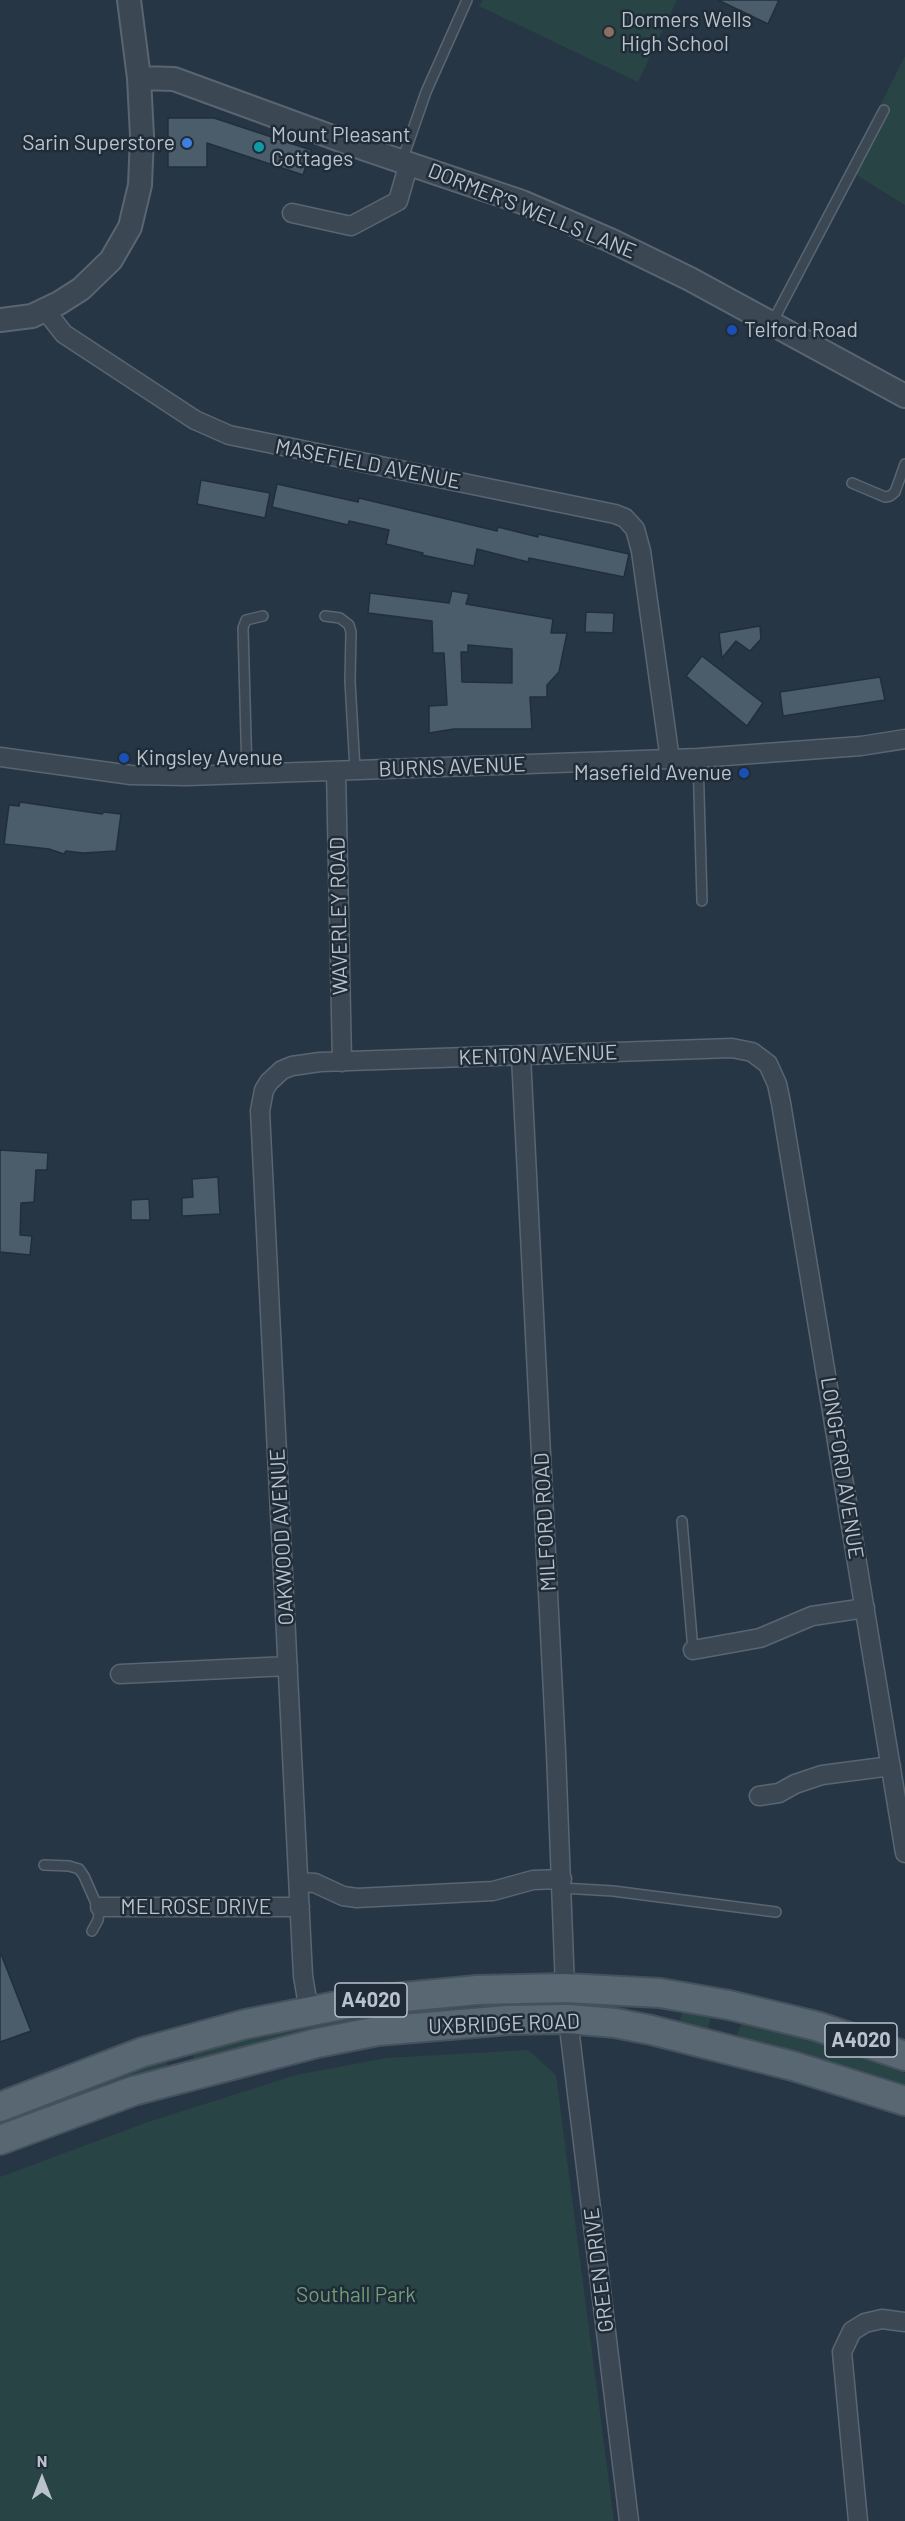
<!DOCTYPE html>
<html>
<head>
<meta charset="utf-8">
<style>
  body { margin:0 }
  #map { position:relative; width:905px; height:2521px; overflow:hidden; background:#273644; font-family:Barlow,sans-serif }
  canvas { display:block }
  .north { position:absolute; left:12px; top:2449px; width:60px; height:60px; -webkit-text-stroke:4px #202d39; paint-order:stroke; rotate:0deg; font-size:16px; font-weight:700; line-height:24px; text-align:center; color:#b9c2cd }
  .north::after { content:''; display:block; margin:auto; width:21px; height:27px; background:#b9c2cd; clip-path:polygon(50% 0,100% 100%,50% 72%,0 100%) }
</style>
</head>
<body>
<div id="map">
<canvas width="905" height="2521"></canvas>
<div class="north">N</div>
</div>
<script>
const g = document.querySelector('canvas').getContext('2d');
g.lineJoin = 'round';
function fill(path, color) { g.fillStyle = color; g.fill(path, 'evenodd'); }
const shape = rows => new Path2D(rows.map(r => 'M' + r).join(''));
function trace(path, color, width, dash) { g.strokeStyle = color; g.lineWidth = width; g.lineCap = dash ? 'butt' : 'round'; g.setLineDash(dash || []); g.stroke(path); }
function write(font, color, halo, rows, align = 'center') {
  g.font = font + ' Barlow,sans-serif'; g.lineWidth = 5; g.setLineDash([]); g.textBaseline = 'middle'; g.strokeStyle = halo; g.fillStyle = color; for (const [text, x, y, turn = 0] of rows) {
    g.save(); g.translate(x, y); g.rotate((+turn || 0) * Math.PI / 180); g.textAlign = isNaN(turn) ? turn : align; if (halo) g.strokeText(text, 0, 0); g.fillText(text, 0, 0); g.restore();
  }
}
fill(shape([
  [483,0,677,0,638,82,479,6],
  [905,56,905,205,848,170],
  [559,2002,628,2004,626,2016,195,2063,192,2052,311,2026,403,2010],
  [683,2009,711,2016,707,2034,678,2027],
  [748,2021,798,2033,857,2053,905,2073,905,2094,743,2043,737,2034,741,2025],
  [528,2050,556,2075,614,2521,0,2521,0,2177,148,2122,296,2075,386,2058],
  [166,2059,169,2071,0,2128,0,2123,47,2102,129,2070]
]), '#294445');
const building = shape([
  [718,0,779,0,768,24,718,0],
  [168,118,214,118,311,150,303,175,207,143,207,167,168,167,168,118],
  [201,480,270,493,265,518,197,504,201,480],
  [277,484,358,502,359,498,497,531,498,527,538,537,538,534,629,554,624,577,529,558,528,562,477,549,474,566,422,555,423,553,386,544,389,530,349,521,348,525,272,507,277,484],
  [452,591,469,594,466,604,553,619,551,633,567,633,559,672,547,685,547,697,530,697,532,729,454,729,429,733,429,706,447,705,444,653,433,653,432,621,368,613,370,593,449,603,452,591],
  [468,645,512,649,512,683,462,682,461,652,468,652,468,645],
  [586,612,614,613,613,633,585,632,586,612],
  [760,626,761,639,750,651,736,641,722,658,719,633,760,626],
  [702,656,763,703,747,726,686,676,702,656],
  [880,677,885,700,783,716,780,692,880,677],
  [20,802,102,814,104,812,121,814,116,851,83,853,66,851,64,854,49,849,4,844,9,805,19,806,20,802],
  [0,1150,48,1153,47,1170,36,1170,34,1202,21,1203,20,1235,32,1236,30,1255,0,1252,0,1150],
  [218,1177,220,1214,182,1216,182,1198,193,1197,192,1179,218,1177],
  [149,1199,150,1220,131,1220,131,1200,149,1199],
  [1,1954,31,2031,0,2042,0,1955,1,1954]
]);
fill(building, '#4b5c6a');
trace(building, '#222f3b', 1.5);
const service = shape([
  [402,161,426,92,467,0],
  [772,323,884,110],
  [852,483,885,497,890,496,895,492,905,464],
  [325,616,340,618,349,625,351,632,350,681,355,770],
  [698,758,702,901],
  [247,774,243,628,246,620,263,616],
  [682,1521,693,1650],
  [44,1865,69,1866,79,1869,84,1876,95,1901,100,1907,98,1920,92,1931],
  [562,1888,613,1891,776,1912]
]);
const minor = shape([
  [292,213,351,226,398,201,409,163],
  [45,310,64,334,195,420,229,435,615,514,625,518,635,529,641,551,670,760],
  [0,757,131,775,187,776,698,758,861,746,905,739],
  [336,771,342,1062],
  [521,1056,556,1752,565,1988],
  [693,1650,760,1638,812,1616,865,1608],
  [120,1674,288,1666],
  [759,1796,779,1793,795,1784,822,1775,891,1766],
  [299,1882,315,1883,343,1896,357,1898,493,1891,533,1880,562,1879],
  [100,1907,300,1907],
  [309,2011,303,1976,260,1111,264,1090,269,1082,282,1070,292,1066,320,1062,732,1048,752,1052,768,1064,777,1084,781,1103,905,1853],
  [568,2019,629,2521],
  [858,2521,842,2352,852,2331,865,2323,882,2319,905,2322]
]);
const tertiary = shape([
  [139,78,174,79,365,149,522,202,610,240,690,279,905,396],
  [0,320,32,316,59,303,81,289,111,260,130,227,140,185,142,136,139,78,129,0]
]);
const primary = shape([
  [0,2107,143,2052,246,2024,362,2001,477,1990,565,1988,660,1993,729,2005,816,2026,905,2056],
  [0,2140,133,2091,317,2043,378,2031,509,2020,568,2019,615,2023,651,2030,793,2066,905,2101]
]);
trace(service, '#5a6571', 12);
trace(minor, '#5a6571', 21);
trace(tertiary, '#5a6571', 26);
trace(primary, '#45515d', 32);
trace(service, '#3b4853', 9);
trace(minor, '#3b4853', 18);
trace(tertiary, '#3b4853', 22);
trace(primary, '#596773', 28);
for (const [x, y, r, color] of [
  [609,32,6,"#8d6e63"],
  [187,143,6,"#3f7fe0"],
  [259,147,6,"#0f9aa8"],
  [732,330,6,"#1a4fb4"],
  [124,758,6,"#1a4fb4"],
  [744,773,6,"#1a4fb4"]
]) { const dot = new Path2D(); dot.arc(x, y, r, 0, 2 * Math.PI); g.fillStyle = color; g.fill(dot); trace(dot, '#202d39', 2); }
for (const [x, y, w] of [
  [371,2000,72],
  [861,2040,72]
]) { const box = new Path2D(); box.roundRect(x - w / 2, y - 17, w, 34, 4.5); g.fillStyle = '#202d39'; g.fill(box); trace(box, '#b9c2cd', 1.5); }
write('bold 20px', '#b9c2cd', null, [
  ["A4020",371,2000],
  ["A4020",861,2040]
]);
write('21px', '#b9c2cd', '#202d39', [
  ["Dormers Wells",621,20],
  ["High School",621,44],
  ["Mount Pleasant",271,135],
  ["Cottages",271,159],
  ["Sarin Superstore",175,143,"right"],
  ["Telford Road",744,330],
  ["Kingsley Avenue",136,758],
  ["Masefield Avenue",732,773,"right"]
], 'left');
write('21px', '#b9c2cd', '#202d39', [
  ["DORMER’S WELLS LANE",532,211,22],
  ["MASEFIELD AVENUE",368,464,11],
  ["BURNS AVENUE",452,767,-2],
  ["WAVERLEY ROAD",339,916,-91],
  ["KENTON AVENUE",538,1055,-2],
  ["LONGFORD AVENUE",842,1468,81],
  ["MILFORD ROAD",545,1522,-93],
  ["OAKWOOD AVENUE",282,1537,-93],
  ["MELROSE DRIVE",196,1907],
  ["UXBRIDGE ROAD",504,2024,-2],
  ["GREEN DRIVE",599,2270,-97]
]);
write('21px', '#709e76', '#202d39', [
  ["Southall Park",356,2295]
]);
</script>
</body>
</html>
